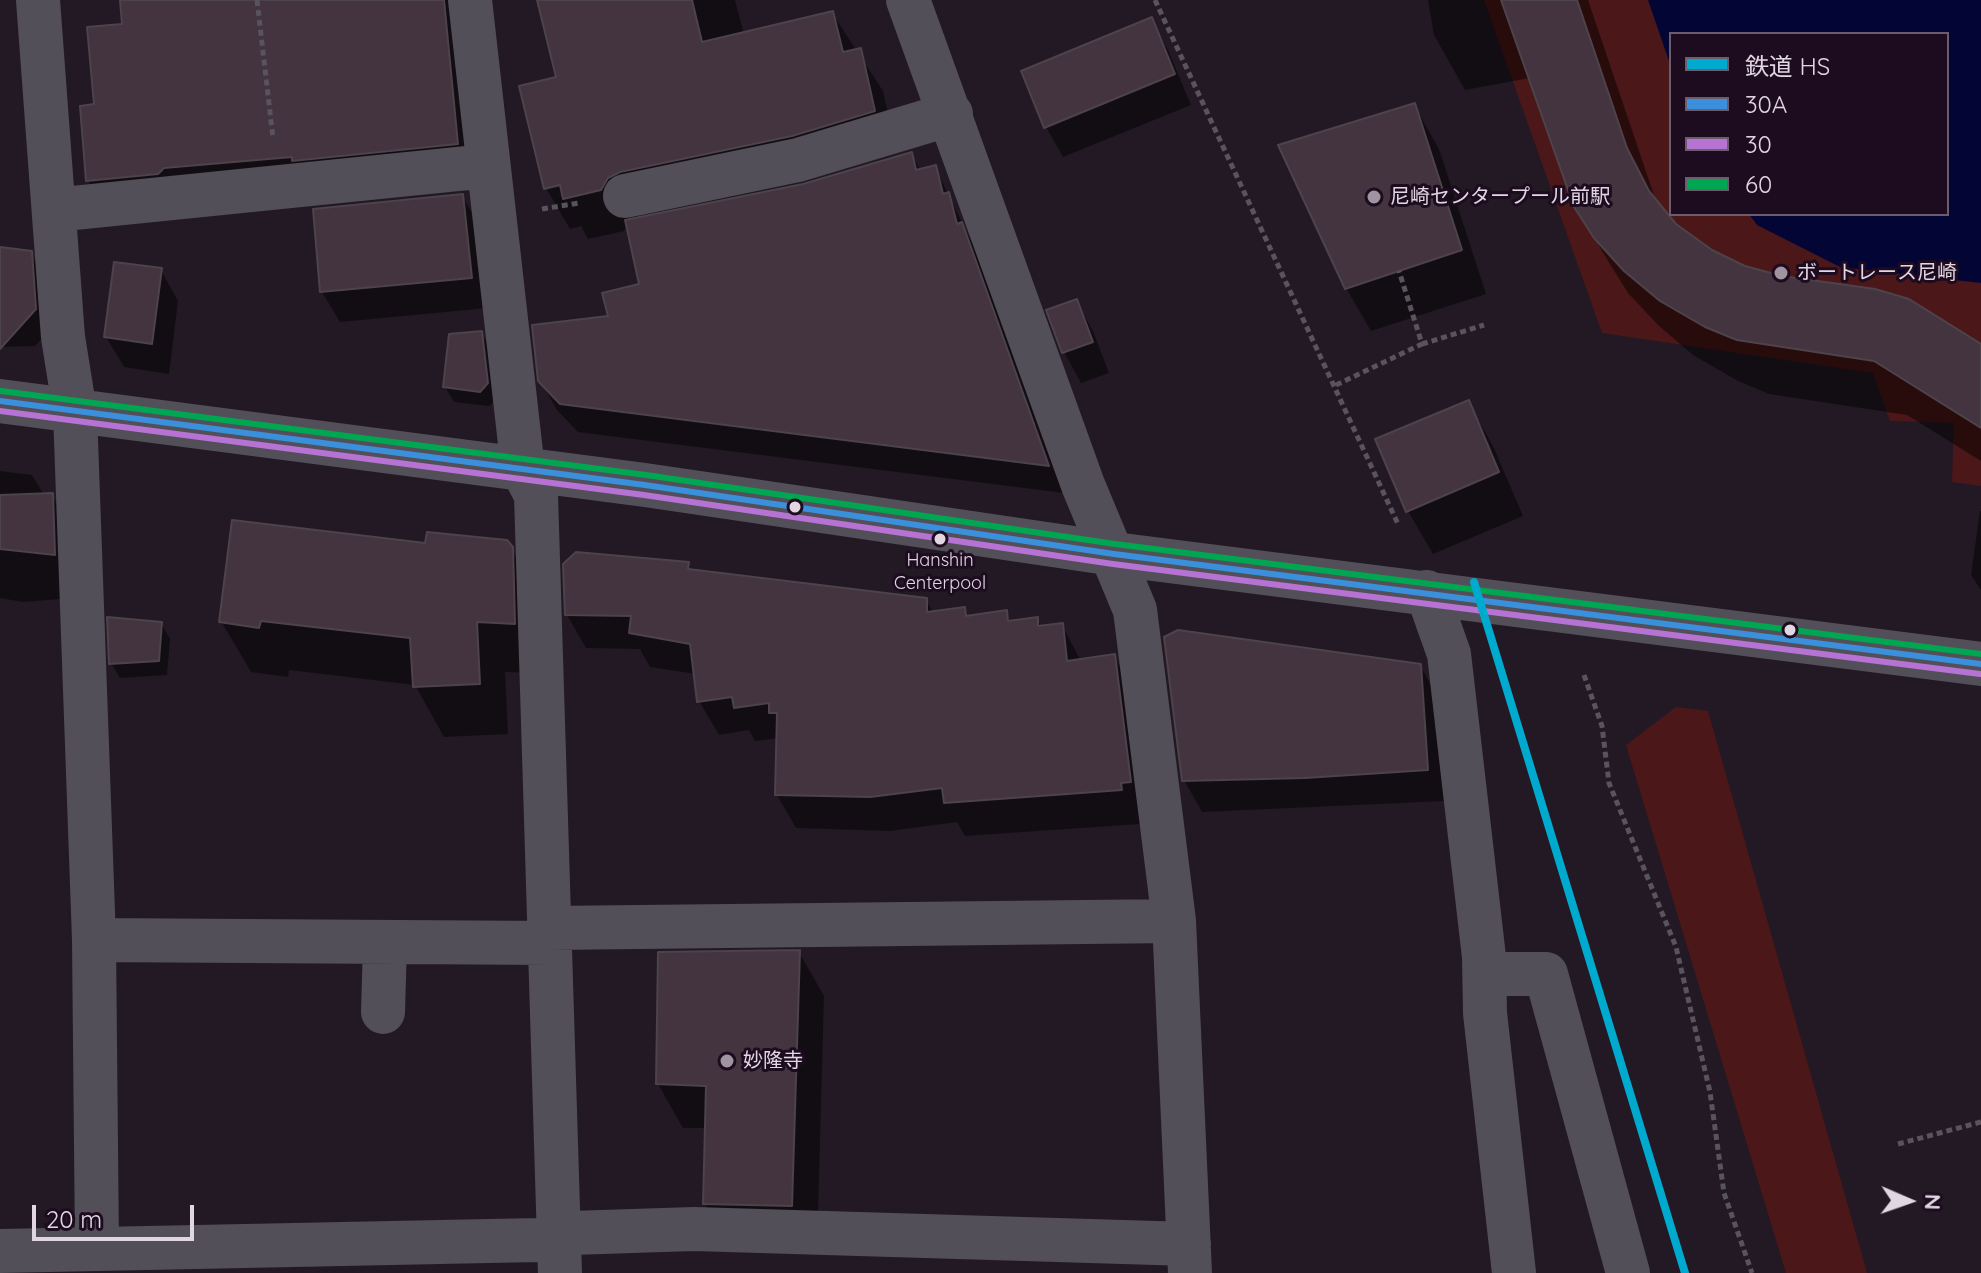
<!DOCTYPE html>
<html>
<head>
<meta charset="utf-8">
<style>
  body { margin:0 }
  #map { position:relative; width:1981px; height:1273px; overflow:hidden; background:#221924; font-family:Quicksand,"Noto Sans JP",sans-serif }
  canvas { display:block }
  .legend { position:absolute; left:1669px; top:32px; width:280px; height:184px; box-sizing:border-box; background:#1d0c1f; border:2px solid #6c5d6d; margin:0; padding:10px 14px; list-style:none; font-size:24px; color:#e2d6e3 }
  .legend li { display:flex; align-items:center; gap:16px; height:40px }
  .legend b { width:40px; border:2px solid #6c5d6d }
  .north { position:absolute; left:1869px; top:1161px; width:80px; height:80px; -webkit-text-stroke:6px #1d0c1f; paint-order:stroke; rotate:92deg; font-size:22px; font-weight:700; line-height:32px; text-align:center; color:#e2d6e3 }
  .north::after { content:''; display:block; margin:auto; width:28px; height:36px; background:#e2d6e3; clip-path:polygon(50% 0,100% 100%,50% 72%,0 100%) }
  .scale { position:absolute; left:32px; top:1205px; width:162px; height:36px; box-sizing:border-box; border:4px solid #e2d6e3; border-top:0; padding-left:10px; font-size:24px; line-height:28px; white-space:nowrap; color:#e2d6e3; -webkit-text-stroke:6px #1d0c1f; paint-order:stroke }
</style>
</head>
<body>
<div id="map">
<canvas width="1981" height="1273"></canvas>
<ul class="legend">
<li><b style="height:10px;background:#00a9ce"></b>鉄道 HS</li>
<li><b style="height:10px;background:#3a90db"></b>30A</li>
<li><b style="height:10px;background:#b673d3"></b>30</li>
<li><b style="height:10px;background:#00a651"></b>60</li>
</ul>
<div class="north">N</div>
<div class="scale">20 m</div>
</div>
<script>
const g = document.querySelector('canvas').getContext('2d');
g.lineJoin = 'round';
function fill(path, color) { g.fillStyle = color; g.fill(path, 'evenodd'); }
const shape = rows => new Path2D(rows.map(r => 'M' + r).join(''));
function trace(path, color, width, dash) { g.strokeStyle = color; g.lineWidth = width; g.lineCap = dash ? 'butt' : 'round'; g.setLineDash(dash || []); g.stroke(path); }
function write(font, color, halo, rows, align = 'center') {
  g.font = font + ' Quicksand,"Noto Sans JP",sans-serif'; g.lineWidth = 6; g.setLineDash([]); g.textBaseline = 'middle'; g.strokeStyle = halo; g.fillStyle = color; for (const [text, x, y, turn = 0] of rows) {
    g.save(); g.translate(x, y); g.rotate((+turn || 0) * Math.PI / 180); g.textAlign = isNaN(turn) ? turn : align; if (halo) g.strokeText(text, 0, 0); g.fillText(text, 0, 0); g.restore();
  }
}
fill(shape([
  [1484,0,1981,0,1981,486,1952,482,1954,423,1890,421,1873,373,1602,333],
  [1671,34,1947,34,1947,214,1671,214],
  [1676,707,1708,711,1867,1273,1786,1273,1626,745]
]), '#4c1718');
fill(shape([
  [1648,0,1981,0,1981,283,1840,267,1757,225,1749,214,1947,214,1947,34,1671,34,1671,67]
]), '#030634');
fill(shape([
  [122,0,459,0,476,176,107,213,88,181,96,106,124,25],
  [539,0,735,0,744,34,832,13,883,91,897,152,644,212,628,221,804,186,911,154,921,171,935,167,977,253,1064,493,578,432,557,410,540,380,642,286,628,224,624,231,588,239,581,226,570,229,546,188,558,78],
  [1428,0,1588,0,1657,204,1675,225,1711,252,1744,268,1981,346,1981,461,1907,415,1769,394,1738,381,1693,355,1658,325,1628,293,1608,261,1576,206,1530,78,1465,90,1434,35],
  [1151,20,1168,50,1191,105,1063,157,1046,127],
  [1414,105,1439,149,1486,294,1371,331,1346,288],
  [462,196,480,226,488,308,340,322,322,292],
  [0,250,30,253,43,275,48,332,35,346,0,347],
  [161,270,178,301,169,374,124,367,106,337],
  [1076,301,1093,331,1109,373,1081,383,1064,352,1049,311],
  [481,333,490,348,496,399,489,406,454,402,445,387],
  [1468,402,1493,446,1523,516,1433,554,1408,511],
  [0,471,32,475,44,495,52,495,71,528,73,598,23,602,0,598],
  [1980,511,1981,511,1981,590,1971,575],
  [511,548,541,600,543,673,505,672,508,734,444,737,415,685,289,670,288,677,251,672,221,621],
  [688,563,692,572,926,600,934,614,964,610,968,618,1006,613,1011,622,1037,619,1042,628,1062,625,1081,661,1114,657,1134,690,1140,824,965,836,957,822,890,831,796,828,777,795,779,738,755,741,749,730,719,735,699,701,696,674,650,667,640,649,586,648,567,615],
  [161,623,170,639,167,675,120,678,111,663],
  [1420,665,1438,698,1445,801,1202,812,1184,780],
  [799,952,824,996,817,1249,730,1247,705,1204,707,1128,683,1128,658,1084]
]), '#0007');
const building = shape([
  [120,0,444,0,458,144,292,161,292,157,164,168,158,174,86,181,80,106,94,104,87,27,122,24,120,0],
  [537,0,692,0,702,42,833,11,843,52,861,48,875,111,792,136,620,172,608,178,601,190,563,199,560,185,544,189,519,86,556,77,537,0],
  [1501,0,1577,0,1627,148,1649,191,1676,224,1712,250,1745,266,1782,276,1875,289,1909,299,1981,344,1981,428,1874,361,1737,340,1705,327,1660,301,1624,271,1594,238,1574,207,1501,0],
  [1152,17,1175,74,1044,128,1021,71,1152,17],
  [1415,103,1462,250,1345,289,1278,145,1415,103],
  [912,152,916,170,936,165,943,194,949,192,957,224,962,222,1049,466,560,404,538,381,532,325,608,316,602,293,639,284,625,220,803,184,912,152],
  [463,194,472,278,320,292,313,209,463,194],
  [0,247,32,251,36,309,0,349,0,247],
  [114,262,162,268,152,344,104,337,114,262],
  [1077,299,1093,342,1062,353,1046,310,1077,299],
  [482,331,488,383,480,392,443,387,449,334,482,331],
  [1469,400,1499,472,1406,512,1375,439,1469,400],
  [53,493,55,555,0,549,0,495,53,493],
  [232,520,425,543,427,532,507,540,513,547,515,624,477,622,480,684,413,687,410,638,261,621,259,628,219,622,232,520],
  [576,552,689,562,688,569,927,598,927,612,965,607,966,616,1007,610,1008,621,1038,617,1038,626,1063,623,1067,661,1115,654,1131,782,1121,783,1122,790,944,803,942,788,870,797,775,795,777,713,769,713,769,703,734,708,732,697,697,702,690,644,629,633,631,616,565,615,563,564,576,552],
  [107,617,162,622,159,661,109,664,107,617],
  [1178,630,1421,664,1428,770,1305,778,1182,781,1164,637,1178,630],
  [800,950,792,1206,703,1204,706,1086,656,1084,658,952,800,950]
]);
fill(building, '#44343f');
trace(building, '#4d434a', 2);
trace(shape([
  [257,0,273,138],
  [1155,0,1398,524],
  [542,209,579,203],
  [1422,344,1484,325],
  [1336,385,1422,344,1399,271],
  [1584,675,1602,726,1609,783,1676,947,1710,1092,1724,1193,1752,1273],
  [1898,1144,1981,1122]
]), '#58535c', 5, [6, 4]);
trace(shape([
  [38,0,63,337,75,412,94,940,97,1248],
  [470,0,523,470,536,495,560,1273],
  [908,0,1083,485,1135,610,1174,921,1190,1273],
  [625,196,798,160,951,114],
  [54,210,487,166],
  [0,401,645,485,1114,554,1981,664],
  [1427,592,1449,654,1484,957,1485,1013,1514,1273],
  [550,928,1174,921],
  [94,940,550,943],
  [1485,974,1546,974,1628,1273],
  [383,1012,385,942],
  [0,1251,538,1240,571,1233,694,1229,1189,1244]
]), '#524f59', 44);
trace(shape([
  [0,401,645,485,1114,554,1981,664]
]), '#3a90db', 6);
trace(shape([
  [0,411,644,495,1113,564,1980,674]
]), '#b673d3', 6);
trace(shape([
  [1,391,646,475,1115,544,1981,654]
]), '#00a651', 6);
trace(shape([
  [1474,582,1685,1273]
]), '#00a9ce', 8);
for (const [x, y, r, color] of [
  [1374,197,8,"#9f94a0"],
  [1781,273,8,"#9f94a0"],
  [795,507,7,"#e2d6e3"],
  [940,539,7,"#e2d6e3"],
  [1790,630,7,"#e2d6e3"],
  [727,1061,8,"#9f94a0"]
]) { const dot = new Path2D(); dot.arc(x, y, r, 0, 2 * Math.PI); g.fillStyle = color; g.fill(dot); trace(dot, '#1d0c1f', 3); }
write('18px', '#e2d6e3', '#1d0c1f', [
  ["Hanshin",940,561],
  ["Centerpool",940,584]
]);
write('20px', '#e2d6e3', '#1d0c1f', [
  ["尼崎センタープール前駅",1390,197],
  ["ボートレース尼崎",1797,273],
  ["妙隆寺",743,1061]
], 'left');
</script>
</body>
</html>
